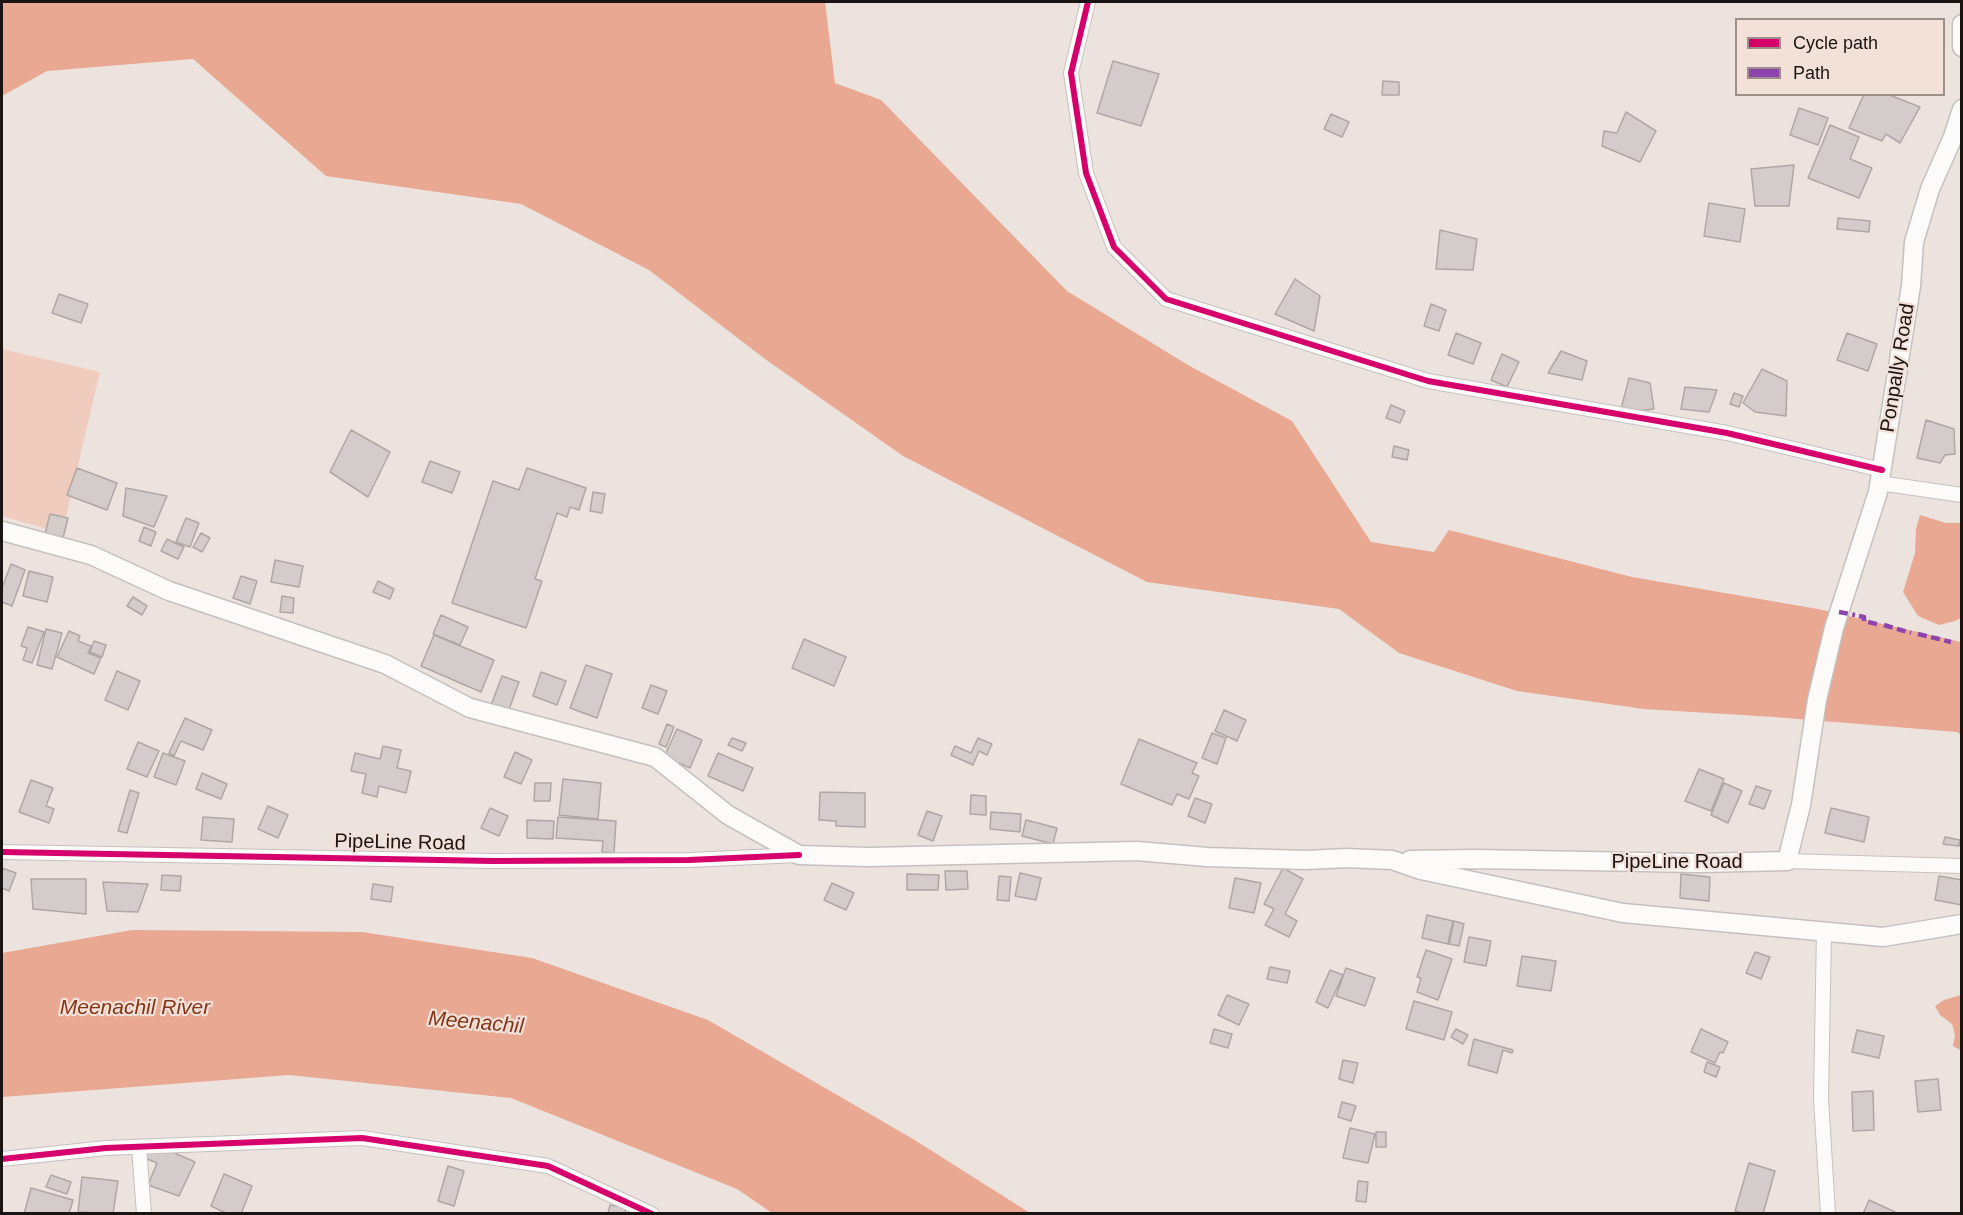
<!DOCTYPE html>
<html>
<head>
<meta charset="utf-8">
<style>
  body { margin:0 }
  #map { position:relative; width:1963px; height:1215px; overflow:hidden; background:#ece3df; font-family:Helvetica,sans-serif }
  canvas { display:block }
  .frame { position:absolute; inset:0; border:3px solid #1a1412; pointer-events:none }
  .legend { position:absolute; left:1735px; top:18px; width:210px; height:78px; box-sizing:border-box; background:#f2e0d9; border:2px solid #9c8e89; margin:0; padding:8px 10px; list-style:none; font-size:18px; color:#1a1412 }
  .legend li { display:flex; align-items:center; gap:12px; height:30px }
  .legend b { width:30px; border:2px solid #9c8e89 }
</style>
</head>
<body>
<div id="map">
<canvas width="1963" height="1215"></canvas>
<div class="frame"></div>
<ul class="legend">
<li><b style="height:8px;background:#d6006c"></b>Cycle path</li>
<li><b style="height:8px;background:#8e44ad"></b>Path</li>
</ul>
</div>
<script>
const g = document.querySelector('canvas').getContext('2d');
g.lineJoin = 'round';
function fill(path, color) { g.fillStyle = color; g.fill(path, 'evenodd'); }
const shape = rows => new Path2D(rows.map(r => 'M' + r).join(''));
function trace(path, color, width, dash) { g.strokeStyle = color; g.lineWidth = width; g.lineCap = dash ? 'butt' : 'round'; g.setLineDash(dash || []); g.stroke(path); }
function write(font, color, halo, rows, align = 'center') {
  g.font = font + ' Helvetica,sans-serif'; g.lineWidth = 4.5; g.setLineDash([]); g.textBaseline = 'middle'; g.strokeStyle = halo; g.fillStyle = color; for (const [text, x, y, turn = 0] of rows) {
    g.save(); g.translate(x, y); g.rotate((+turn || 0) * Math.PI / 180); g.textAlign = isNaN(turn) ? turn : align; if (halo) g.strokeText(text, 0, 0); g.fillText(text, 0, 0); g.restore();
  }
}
fill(shape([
  [2,349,100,372,62,533,2,516]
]), '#f0ccbf');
fill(shape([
  [2,2,825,2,835,83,881,100,1067,291,1188,365,1292,421,1371,542,1434,552,1449,530,1632,577,1818,609,1961,642,1961,735,1957,732,1774,717,1644,709,1517,691,1399,653,1339,609,1147,582,903,456,765,359,649,270,521,204,326,176,193,59,47,71,2,96],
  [1920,515,1946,523,1961,523,1961,618,1955,621,1939,625,1918,616,1903,592,1915,553,1916,529],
  [132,930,362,932,532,958,708,1020,913,1139,1030,1213,772,1213,737,1189,511,1098,289,1075,2,1097,2,953],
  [1961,995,1962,1049,1960,1050,1953,1046,1955,1035,1952,1024,1940,1015,1935,1006,1944,1000]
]), '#e8a891');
const building = shape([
  [1113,61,1159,74,1141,126,1097,113,1113,61],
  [1383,81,1399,82,1399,95,1382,95,1383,81],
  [1864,94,1887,94,1920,107,1900,143,1886,134,1882,141,1849,128,1864,94],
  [1799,108,1828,118,1818,145,1790,135,1799,108],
  [1626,112,1656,131,1640,162,1602,146,1604,131,1617,133,1626,112],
  [1331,114,1349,122,1342,137,1324,129,1331,114],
  [1830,125,1859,137,1850,159,1872,168,1859,198,1808,178,1830,125],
  [1794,165,1789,206,1755,206,1751,169,1794,165],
  [1709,203,1745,209,1740,242,1704,236,1709,203],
  [1838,218,1870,221,1869,232,1837,229,1838,218],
  [1440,230,1477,239,1473,270,1436,269,1440,230],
  [1295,279,1320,296,1314,331,1275,314,1295,279],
  [59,294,88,304,81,323,52,313,59,294],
  [1431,304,1446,310,1439,331,1424,326,1431,304],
  [1456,333,1481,343,1473,364,1448,355,1456,333],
  [1847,333,1877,344,1868,371,1837,360,1847,333],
  [1561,351,1587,361,1582,380,1548,373,1561,351],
  [1502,354,1519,362,1507,387,1491,380,1502,354],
  [1762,369,1787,381,1786,416,1755,412,1743,403,1762,369],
  [1629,378,1650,383,1654,409,1620,413,1629,378],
  [1685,387,1717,390,1709,412,1681,409,1685,387],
  [1734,393,1743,396,1739,407,1730,404,1734,393],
  [1391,405,1405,411,1400,423,1386,418,1391,405],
  [1926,420,1954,429,1955,454,1945,455,1940,463,1917,458,1926,420],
  [351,430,390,452,368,497,330,472,351,430],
  [1394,446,1409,450,1407,460,1392,457,1394,446],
  [430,461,460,472,452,493,422,482,430,461],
  [77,468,117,483,107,510,67,495,77,468],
  [527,468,586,488,579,510,570,507,567,517,557,513,535,579,542,581,526,628,452,603,493,481,519,490,527,468],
  [126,488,167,496,154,527,123,516,126,488],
  [593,492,605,494,602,513,590,511,593,492],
  [50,514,68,518,62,542,44,538,50,514],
  [186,518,199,523,190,547,176,542,186,518],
  [144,527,156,532,151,546,139,541,144,527],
  [201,533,210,538,202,552,193,547,201,533],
  [167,539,184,547,178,559,161,551,167,539],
  [275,560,303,566,299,587,271,582,275,560],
  [11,564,25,570,12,606,2,602,2,588,11,564],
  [29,571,53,577,47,602,23,596,29,571],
  [241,576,257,581,250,604,233,598,241,576],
  [378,581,394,589,390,599,373,592,378,581],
  [282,596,294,598,293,613,280,612,282,596],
  [133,597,147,606,142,615,127,606,133,597],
  [441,615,468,627,460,645,433,634,441,615],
  [28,627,44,632,32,663,23,660,27,648,21,646,28,627],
  [46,629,62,633,52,669,37,665,46,629],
  [69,631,80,636,78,641,91,646,88,653,101,658,94,674,57,657,69,631],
  [434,635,494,660,481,692,421,666,434,635],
  [804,639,846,657,834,686,792,668,804,639],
  [94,641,106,645,102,657,90,652,94,641],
  [586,665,612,674,597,718,570,708,586,665],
  [117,671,140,681,128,710,105,700,117,671],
  [541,672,566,681,557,705,533,696,541,672],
  [502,676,519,682,507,715,490,708,502,676],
  [651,685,667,691,658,714,642,708,651,685],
  [1224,710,1246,720,1237,741,1215,731,1224,710],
  [185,718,212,730,203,750,181,741,174,756,169,753,185,718],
  [667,724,674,727,666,747,659,744,667,724],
  [677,729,702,740,690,768,664,757,677,729],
  [1212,733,1226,738,1217,764,1202,758,1212,733],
  [732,738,746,743,742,751,728,745,732,738],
  [978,738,992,744,987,755,979,751,973,765,951,755,955,746,971,753,978,738],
  [1139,739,1197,763,1192,773,1199,776,1189,799,1177,794,1172,805,1121,784,1139,739],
  [138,742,159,751,147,777,127,769,138,742],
  [383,746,401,750,397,768,411,771,406,793,379,786,377,797,362,793,366,774,351,771,355,753,380,759,383,746],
  [515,752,532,760,521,784,504,777,515,752],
  [163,753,185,761,176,785,154,777,163,753],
  [718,753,753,768,743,791,708,776,718,753],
  [1699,769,1724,779,1711,811,1685,801,1699,769],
  [202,773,227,784,221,799,196,789,202,773],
  [563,779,601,783,598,819,559,815,563,779],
  [31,780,53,788,46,806,54,809,49,823,19,812,31,780],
  [535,783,551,783,550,801,534,801,535,783],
  [1724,783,1742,791,1728,823,1711,815,1724,783],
  [1756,786,1771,791,1764,809,1749,804,1756,786],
  [130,790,139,793,127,833,118,831,130,790],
  [820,792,865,793,865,827,836,826,836,821,819,820,820,792],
  [971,795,986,796,986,815,970,814,971,795],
  [1195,798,1212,804,1205,823,1188,816,1195,798],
  [268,806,288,815,278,838,258,829,268,806],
  [490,808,508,816,499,836,481,828,490,808],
  [1831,808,1869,817,1864,842,1825,833,1831,808],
  [927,811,942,816,933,841,918,835,927,811],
  [991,812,1021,814,1020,832,990,829,991,812],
  [203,817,234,819,232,842,201,840,203,817],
  [558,817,616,821,614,853,602,852,603,841,556,838,558,817],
  [527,820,554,821,553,839,527,838,527,820],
  [1026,820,1057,828,1053,844,1022,836,1026,820],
  [1945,837,1960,840,1959,846,1943,844,1945,837],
  [2,868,16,873,9,891,2,888,2,868],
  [1283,868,1303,879,1285,914,1297,921,1289,937,1265,925,1274,909,1264,904,1283,868],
  [945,871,967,871,968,889,946,890,945,871],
  [1020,873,1041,878,1036,900,1015,896,1020,873],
  [907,874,939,875,938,890,907,890,907,874],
  [1681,874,1710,877,1709,901,1680,898,1681,874],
  [162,875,181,876,180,891,161,890,162,875],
  [999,876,1011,877,1009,901,997,900,999,876],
  [1939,876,1962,880,1962,905,1935,900,1939,876],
  [1235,878,1261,883,1254,913,1229,908,1235,878],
  [31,879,86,879,86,914,33,909,31,879],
  [103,882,148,884,138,912,107,911,103,882],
  [832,883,854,893,846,910,824,900,832,883],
  [373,884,393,887,391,902,371,899,373,884],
  [1427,915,1453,921,1448,944,1422,938,1427,915],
  [1454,921,1464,924,1459,946,1449,944,1454,921],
  [1469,937,1491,941,1486,966,1464,962,1469,937],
  [1426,950,1452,959,1438,1000,1417,992,1421,978,1417,977,1426,950],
  [1755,952,1770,957,1761,979,1746,973,1755,952],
  [1522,956,1556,961,1551,991,1517,986,1522,956],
  [1270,967,1290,971,1287,983,1267,979,1270,967],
  [1346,968,1375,978,1365,1006,1336,996,1346,968],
  [1330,970,1343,975,1328,1008,1316,1002,1330,970],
  [1227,995,1249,1004,1239,1025,1218,1015,1227,995],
  [1414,1001,1452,1012,1444,1040,1406,1029,1414,1001],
  [1214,1029,1232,1034,1228,1048,1210,1043,1214,1029],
  [1456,1029,1468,1035,1463,1044,1451,1037,1456,1029],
  [1701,1029,1728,1042,1723,1053,1720,1052,1715,1063,1691,1052,1701,1029],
  [1857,1030,1884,1036,1879,1058,1852,1052,1857,1030],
  [1474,1039,1513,1050,1512,1053,1503,1050,1497,1073,1468,1065,1474,1039],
  [1343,1060,1358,1063,1353,1083,1339,1079,1343,1060],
  [1707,1062,1720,1067,1716,1077,1704,1072,1707,1062],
  [1938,1079,1941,1110,1918,1112,1915,1081,1938,1079],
  [1873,1091,1874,1130,1853,1131,1852,1092,1873,1091],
  [1342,1102,1356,1106,1351,1121,1338,1117,1342,1102],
  [1350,1128,1375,1134,1368,1163,1343,1158,1350,1128],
  [1376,1132,1386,1132,1386,1147,1376,1147,1376,1132],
  [152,1143,195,1162,179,1196,148,1185,157,1163,145,1158,152,1143],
  [1749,1163,1775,1171,1763,1214,1745,1214,1735,1211,1749,1163],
  [448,1166,464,1171,454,1206,438,1201,448,1166],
  [224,1174,252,1186,241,1214,228,1214,211,1206,224,1174],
  [51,1175,71,1182,67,1194,46,1187,51,1175],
  [82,1177,118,1181,113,1214,78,1212,82,1177],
  [1358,1181,1368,1182,1366,1202,1356,1201,1358,1181],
  [31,1188,73,1200,69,1214,24,1214,31,1188],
  [1869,1200,1895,1212,1895,1214,1863,1214,1869,1200],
  [610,1205,626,1207,625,1214,608,1214,610,1205]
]);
fill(building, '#d4ccca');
trace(building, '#aea7a4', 1.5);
const street = shape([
  [1088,2,1071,73,1086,173,1114,247,1166,299,1428,381,1727,433,1882,470],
  [1879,483,1962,495],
  [2,852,493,861,689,860,799,855],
  [1787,861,1962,866],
  [1824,931,1821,1098,1828,1214],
  [139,1147,144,1214],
  [2,1159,106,1148,362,1138,548,1166,652,1214]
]);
const secondary = shape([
  [1962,24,1962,47],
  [2,531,91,555,169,591,385,664,470,708,655,757,728,815,799,855,869,857,1137,851,1207,857,1306,860,1347,858,1392,860,1421,870,1623,913,1883,937,1962,924],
  [1410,860,1474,859,1698,863,1787,861,1801,805,1817,700,1834,628,1878,492,1911,286,1914,242,1930,189,1953,137,1962,109]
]);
trace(street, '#c6c0bd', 16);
trace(secondary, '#c6c0bd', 21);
trace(street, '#fcfbfa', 14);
trace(secondary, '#fcfbfa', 18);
trace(shape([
  [1839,612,1855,615],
  [1859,616,1864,617,1864,621,1881,625],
  [1884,625,1911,633],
  [1918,634,1951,642]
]), '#8e44ad', 4.5, [9, 4.5]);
trace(shape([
  [1088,2,1071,73,1086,173,1114,247,1166,299,1428,381,1727,433,1882,470],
  [2,852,493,861,689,860,799,855],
  [2,1159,106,1148,362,1138,548,1166,652,1214]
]), '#d6006c', 6);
write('20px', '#1a1412', '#f2e0d9', [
  ["Ponpally Road",1898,368,-81],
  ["PipeLine Road",400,843,1],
  ["PipeLine Road",1677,862]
]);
write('italic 21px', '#833515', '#f2e0d9', [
  ["Meenachil River",135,1008],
  ["Meenachil",476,1023,5]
]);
</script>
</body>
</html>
